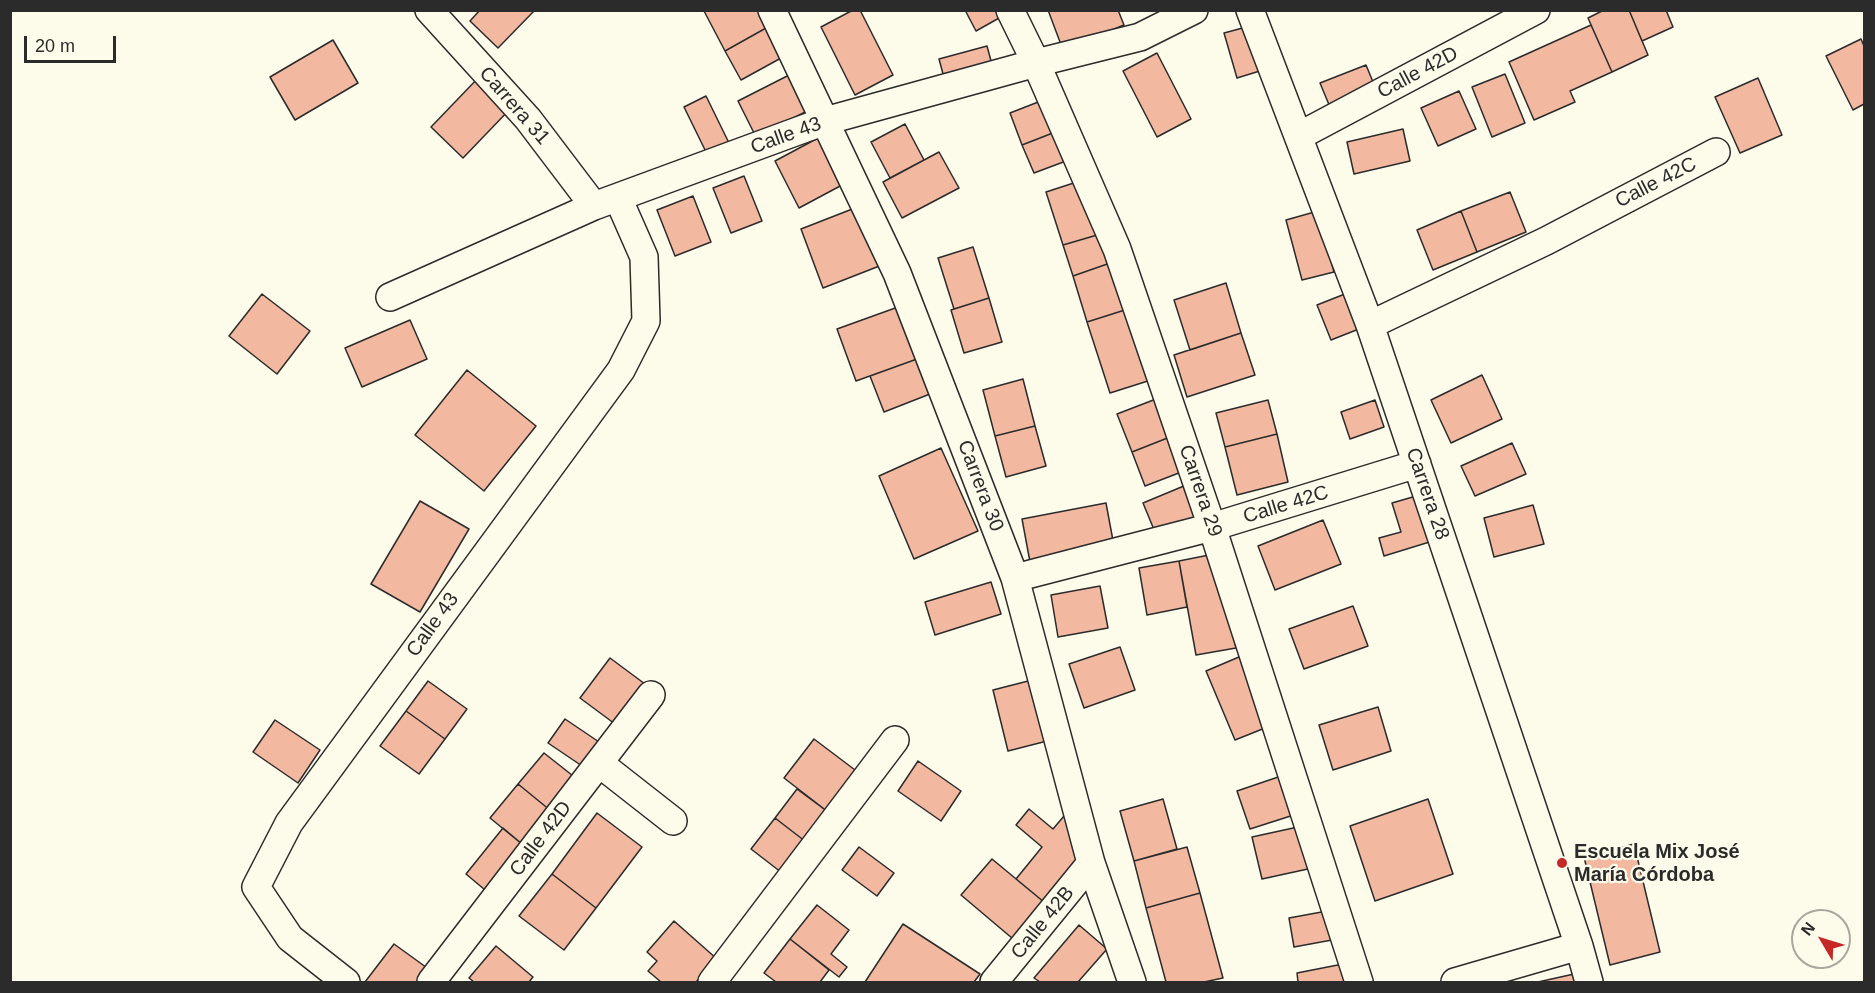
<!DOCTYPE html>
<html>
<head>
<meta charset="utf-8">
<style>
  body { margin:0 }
  #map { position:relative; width:1875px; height:993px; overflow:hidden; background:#fdfbea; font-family:Helvetica,sans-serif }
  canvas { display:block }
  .frame { position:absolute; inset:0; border:12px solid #2b2b2b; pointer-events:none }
  .north { position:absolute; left:1791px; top:909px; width:60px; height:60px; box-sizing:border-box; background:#fdfbea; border:2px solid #a9a89e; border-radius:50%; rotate:308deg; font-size:16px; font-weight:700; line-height:24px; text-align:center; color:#2b2b2b }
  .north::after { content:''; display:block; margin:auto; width:21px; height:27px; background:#c62828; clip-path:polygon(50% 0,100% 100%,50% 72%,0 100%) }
  .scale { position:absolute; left:24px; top:36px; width:92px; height:27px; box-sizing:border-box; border:3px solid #2b2b2b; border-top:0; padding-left:8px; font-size:18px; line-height:21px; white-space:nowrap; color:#2b2b2b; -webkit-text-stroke:4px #fdfbea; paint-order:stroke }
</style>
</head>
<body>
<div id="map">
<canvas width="1875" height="993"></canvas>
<div class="frame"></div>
<div class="north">N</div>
<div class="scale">20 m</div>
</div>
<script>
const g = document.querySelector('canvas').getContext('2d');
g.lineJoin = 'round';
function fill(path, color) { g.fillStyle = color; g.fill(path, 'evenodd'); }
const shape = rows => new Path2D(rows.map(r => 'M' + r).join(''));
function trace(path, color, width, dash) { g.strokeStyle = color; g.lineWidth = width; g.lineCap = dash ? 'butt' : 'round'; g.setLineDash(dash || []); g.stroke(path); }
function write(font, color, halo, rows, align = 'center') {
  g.font = font + ' Helvetica,sans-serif'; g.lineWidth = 4.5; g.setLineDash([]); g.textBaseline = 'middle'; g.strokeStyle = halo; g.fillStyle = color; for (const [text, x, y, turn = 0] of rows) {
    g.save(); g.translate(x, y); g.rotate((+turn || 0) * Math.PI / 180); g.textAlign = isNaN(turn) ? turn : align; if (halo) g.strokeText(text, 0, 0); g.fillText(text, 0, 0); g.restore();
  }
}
const building = shape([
  [480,10,535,10,498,48,470,21,480,10],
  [769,10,775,23,725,51,704,11,769,10],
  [853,10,860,10,893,75,855,95,821,27,853,10],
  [965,10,1006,10,1008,13,976,31,965,10],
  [1048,10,1118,10,1124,25,1063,50,1048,10],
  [1604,10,1629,10,1648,55,1612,72,1588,18,1604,10],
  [1629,10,1666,10,1673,27,1642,41,1629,10],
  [775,23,792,52,741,80,725,51,775,23],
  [1591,25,1612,72,1570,91,1575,102,1534,120,1509,62,1591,25],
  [1250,26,1263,70,1237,78,1224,33,1250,26],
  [1861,39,1864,46,1864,104,1853,110,1826,56,1861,39],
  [333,40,358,83,295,120,270,77,333,40],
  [987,46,994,72,946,85,939,59,987,46],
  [1157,53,1191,119,1157,137,1123,71,1157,53],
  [1366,65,1378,94,1332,112,1320,83,1366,65],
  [797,71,815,107,756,137,738,101,797,71],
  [1505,74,1525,123,1492,137,1472,87,1505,74],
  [480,76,512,107,463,158,431,127,480,76],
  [1758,78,1782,135,1740,153,1715,97,1758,78],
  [1459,91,1476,129,1438,146,1421,108,1459,91],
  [706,96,730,145,708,156,684,107,706,96],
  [1051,97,1063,129,1022,145,1010,113,1051,97],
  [905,124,924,160,890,178,871,142,905,124],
  [1063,129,1074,158,1034,173,1022,145,1063,129],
  [1403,129,1410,161,1354,174,1347,142,1403,129],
  [818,138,842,185,799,208,775,161,818,138],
  [939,152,959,188,902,218,883,182,939,152],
  [744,176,762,221,731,233,713,188,744,176],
  [1086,179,1104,233,1063,245,1046,192,1086,179],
  [1510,192,1526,232,1477,252,1461,211,1510,192],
  [693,196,711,242,675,256,657,210,693,196],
  [860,206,882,265,823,288,801,229,860,206],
  [1318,211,1334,272,1302,280,1286,220,1318,211],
  [1461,211,1477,252,1433,270,1417,230,1461,211],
  [1104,233,1113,262,1073,276,1063,245,1104,233],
  [973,247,989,298,954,309,938,258,973,247],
  [1113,262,1128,309,1087,322,1073,276,1113,262],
  [1226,283,1241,333,1190,350,1174,300,1226,283],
  [1355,290,1369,325,1331,340,1317,305,1355,290],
  [262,294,310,331,277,374,229,336,262,294],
  [989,298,1002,342,964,353,951,310,989,298],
  [898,307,917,359,856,381,837,329,898,307],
  [1128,309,1151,380,1110,393,1087,322,1128,309],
  [410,320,427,359,362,387,345,348,410,320],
  [1241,333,1255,375,1187,397,1174,355,1241,333],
  [917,359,930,394,884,412,870,376,917,359],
  [467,370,536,426,484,491,415,435,467,370],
  [1482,375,1502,419,1451,443,1431,400,1482,375],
  [1023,379,1035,426,995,436,983,390,1023,379],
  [1156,399,1170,437,1132,452,1117,414,1156,399],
  [1268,400,1277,434,1225,447,1216,413,1268,400],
  [1375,400,1384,427,1350,439,1341,412,1375,400],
  [1035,426,1046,466,1006,477,995,436,1035,426],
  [1277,434,1288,482,1237,495,1225,447,1277,434],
  [1170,437,1184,471,1145,486,1132,452,1170,437],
  [1512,443,1526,474,1475,496,1461,466,1512,443],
  [941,448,978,531,914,559,879,476,941,448],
  [1191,483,1205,517,1157,537,1143,503,1191,483],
  [1423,494,1436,540,1384,556,1379,538,1401,532,1392,503,1423,494],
  [420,501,469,529,420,612,371,584,420,501],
  [1106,503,1114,546,1030,562,1022,519,1106,503],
  [1533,505,1544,544,1494,557,1484,518,1533,505],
  [1323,520,1341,564,1275,590,1258,546,1323,520],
  [1219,553,1236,648,1196,655,1179,561,1219,553],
  [1179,561,1187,607,1147,615,1139,568,1179,561],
  [991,582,1001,614,935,635,925,602,991,582],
  [1100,586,1108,628,1058,637,1051,595,1100,586],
  [1353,606,1368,646,1304,669,1289,629,1353,606],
  [1120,647,1135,690,1084,708,1069,664,1120,647],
  [1246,654,1275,724,1235,740,1206,671,1246,654],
  [610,658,645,684,615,724,580,698,610,658],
  [1036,679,1051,740,1008,751,993,690,1036,679],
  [428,681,467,709,445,739,406,711,428,681],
  [1378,707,1391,751,1333,770,1319,725,1378,707],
  [406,711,445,739,419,774,380,746,406,711],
  [565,719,605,746,588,770,548,743,565,719],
  [275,720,320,750,298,783,253,752,275,720],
  [814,739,863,776,832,815,784,778,814,739],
  [544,753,582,783,556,815,518,784,544,753],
  [918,761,961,791,941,821,898,791,918,761],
  [1287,774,1300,813,1250,829,1237,791,1287,774],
  [518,784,556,815,528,849,490,818,518,784],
  [797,789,832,815,810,845,775,818,797,789],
  [1163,799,1177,849,1134,861,1120,811,1163,799],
  [1428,799,1453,874,1375,901,1350,826,1428,799],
  [1029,809,1053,829,1064,816,1088,859,1050,907,1016,879,1042,847,1016,825,1029,809],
  [597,813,642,847,596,908,552,874,597,813],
  [775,818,810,845,786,876,751,849,775,818],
  [1307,825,1317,867,1262,879,1252,837,1307,825],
  [503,828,528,849,491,895,466,874,503,828],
  [1634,844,1660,952,1610,965,1584,857,1634,844],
  [859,847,894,873,877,896,842,870,859,847],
  [1187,847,1200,893,1146,908,1134,861,1187,847],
  [992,859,1050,907,1019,944,961,895,992,859],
  [552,874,596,908,564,950,519,916,552,874],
  [1200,893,1223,978,1204,982,1166,982,1146,908,1200,893],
  [817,905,849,930,831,954,847,967,839,977,790,939,817,905],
  [1327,911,1332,940,1294,947,1289,918,1327,911],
  [674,921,717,959,696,982,661,982,648,971,657,961,647,952,674,921],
  [903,924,980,974,974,982,865,982,903,924],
  [1079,925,1107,949,1078,982,1040,982,1034,978,1079,925],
  [790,939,829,970,820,982,776,982,764,973,790,939],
  [394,944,430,970,420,982,365,982,394,944],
  [496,946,533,977,529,982,474,982,469,978,496,946],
  [1348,963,1351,982,1298,982,1297,973,1348,963],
  [1574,974,1576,982,1538,982,1574,974]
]);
fill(building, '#f2b8a0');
trace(building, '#2b2b2b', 1.5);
const minor = shape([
  [429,10,528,119,594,206],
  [772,10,897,273,1015,578,1091,863,1132,982],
  [1010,10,1036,63,1117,249,1212,527,1359,982],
  [1250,10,1370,325,1579,946,1589,982],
  [1299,136,1536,10],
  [390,297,594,206,825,121,1036,63,1140,37,1194,10],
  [1370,325,1546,241,1716,152],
  [1015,578,1212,527,1417,464],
  [599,763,673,821],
  [346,982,290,938,256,887,289,823,621,370,646,321,644,257,618,198],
  [431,982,651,695],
  [712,982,895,740],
  [994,982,1091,863],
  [1455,982,1579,946]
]);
trace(minor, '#2b2b2b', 30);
trace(minor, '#fdfbea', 27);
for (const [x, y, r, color] of [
  [1562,863,6,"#c62828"]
]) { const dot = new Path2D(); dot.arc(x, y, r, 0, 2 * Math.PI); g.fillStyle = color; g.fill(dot); trace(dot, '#fdfbea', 2); }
write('20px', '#2b2b2b', '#fdfbea', [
  ["Calle 42D",1418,73,-28],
  ["Carrera 31",514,106,49],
  ["Calle 43",786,136,-20],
  ["Calle 42C",1656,183,-27],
  ["Carrera 30",980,486,69],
  ["Carrera 29",1200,491,71],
  ["Carrera 28",1427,494,71],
  ["Calle 42C",1286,505,-17],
  ["Calle 43",433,625,-54],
  ["Calle 42D",541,839,-53],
  ["Calle 42B",1043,923,-51]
]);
write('bold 20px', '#2b2b2b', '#fdfbea', [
  ["Escuela Mix José",1574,852],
  ["María Córdoba",1574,875]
], 'left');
</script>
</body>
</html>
